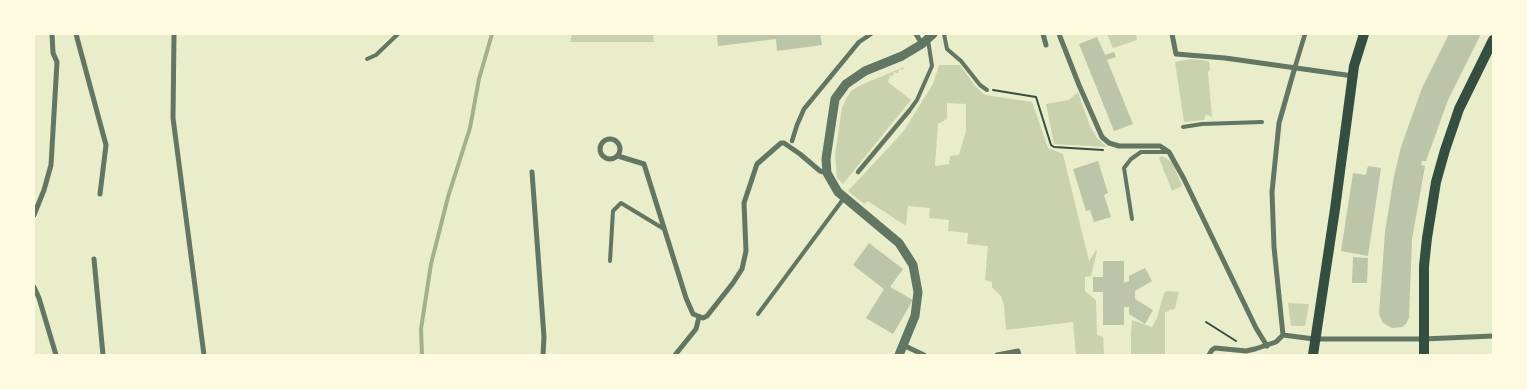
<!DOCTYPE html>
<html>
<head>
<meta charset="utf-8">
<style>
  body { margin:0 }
  #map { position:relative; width:1527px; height:389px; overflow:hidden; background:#e9edc9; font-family:"IBM Plex Sans",sans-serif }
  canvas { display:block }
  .frame { position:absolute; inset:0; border:35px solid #fefae0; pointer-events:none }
</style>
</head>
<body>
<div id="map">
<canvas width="1527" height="389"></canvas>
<div class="frame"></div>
</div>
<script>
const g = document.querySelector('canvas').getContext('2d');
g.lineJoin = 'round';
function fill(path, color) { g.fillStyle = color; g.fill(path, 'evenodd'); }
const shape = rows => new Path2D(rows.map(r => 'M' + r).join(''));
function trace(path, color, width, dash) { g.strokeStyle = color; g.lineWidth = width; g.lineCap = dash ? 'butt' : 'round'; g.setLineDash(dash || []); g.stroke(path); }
fill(shape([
  [572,34,653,34,654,42,570,42],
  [1107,34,1136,34,1137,40,1113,48],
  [1191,59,1209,61,1210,70,1208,72,1212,117,1206,114,1204,120,1184,122,1175,62],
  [939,65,960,65,976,87,985,95,1032,102,1048,148,1063,154,1089,261,1096,250,1097,251,1091,276,1085,277,1085,291,1096,300,1097,335,1103,337,1104,355,1076,355,1073,322,1006,330,1004,305,1001,296,992,287,992,282,985,280,988,246,967,244,968,233,948,231,949,220,929,218,930,208,908,206,906,226,868,201,864,204,848,191,903,132,933,84],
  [947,103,966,104,966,131,959,155,950,156,949,164,935,166,938,124,947,119],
  [904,67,903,70,899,69,898,73,894,72,893,76,890,75,888,82,911,100,843,184,837,178,835,154,842,108,846,99,851,91,861,85],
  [1078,92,1090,126,1097,138,1107,147,1054,144,1046,104,1069,100],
  [1162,156,1172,162,1182,186,1172,191,1159,158],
  [1167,291,1179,292,1175,308,1173,310,1170,309,1169,311,1165,312,1165,355,1131,355,1131,333,1132,320,1152,327,1157,318,1164,293],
  [1288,303,1309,304,1305,326,1291,326]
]), '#cad2ad');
trace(shape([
  [422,355,421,329,431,264,448,197,470,128,479,79,492,34]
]), '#a3b18a', 4);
fill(shape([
  [717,34,820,34,822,45,777,51,776,39,718,46],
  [1449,34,1481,34,1448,100,1426,161,1422,161,1421,165,1425,166,1412,239,1409,318,1406,324,1402,327,1392,328,1383,323,1379,314,1385,232,1394,176,1401,147,1422,88],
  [1097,37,1105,55,1114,52,1116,57,1107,60,1133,124,1114,131,1079,44],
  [1098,161,1108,193,1104,195,1111,217,1094,222,1090,210,1086,211,1073,169],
  [1368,166,1381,168,1368,256,1341,251,1353,173,1366,175],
  [869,243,903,269,890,287,913,300,893,334,866,318,884,289,853,265],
  [1353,257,1368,258,1367,283,1352,283],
  [1103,261,1124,261,1124,283,1129,281,1129,276,1145,268,1152,281,1135,291,1135,299,1153,310,1145,324,1129,314,1129,307,1124,307,1124,325,1103,325,1103,292,1093,292,1093,277,1103,277]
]), '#bcc5a7');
trace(shape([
  [993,90,1036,97,1051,145,1054,147,1103,150],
  [1206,322,1236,341]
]), '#344e41', 2);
trace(shape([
  [944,34,947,49,961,61,980,85,987,90],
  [367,59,376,55,398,34],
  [909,111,917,100,932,66,928,40],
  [1183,127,1202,124,1262,122],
  [1132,219,1124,168,1131,159,1141,152,1169,152],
  [610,261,613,211,621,203,664,229],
  [758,314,844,198]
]), '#617663', 4);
trace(shape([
  [1295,67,1305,34],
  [792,141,797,125,804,109,859,42,871,34],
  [858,172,909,111]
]), '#617663', 4.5);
trace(shape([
  [76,34,106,145,100,194],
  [174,34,173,118,204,355],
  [916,34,922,44],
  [1043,34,1046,45],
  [1059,34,1079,85,1102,137,1109,143,1119,146,1160,146,1169,152,1184,179,1256,328,1267,346],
  [1172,34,1176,54,1225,58,1353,76],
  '600 149a10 10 0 1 1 20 0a10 10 0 1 1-20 0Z',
  [618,156,644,164,686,298,693,314,703,318,707,316,733,283,742,269,746,251,744,203,757,164,781,143,784,143,800,154,820,171,827,173],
  [532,172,544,337,543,355],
  [34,215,44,190,51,165,57,62,53,53,52,34],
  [94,259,103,355],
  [34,287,39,298,56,355],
  [1283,335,1314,339,1423,339,1493,336],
  [903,345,924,355],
  [675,355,696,329,699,317],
  [997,355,1018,351,1019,355],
  [1209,355,1212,350,1215,348,1246,351,1255,349,1276,342,1283,335,1274,247,1272,192,1279,123,1295,67]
]), '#617663', 5);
trace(shape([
  [899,355,915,316,918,292,913,265,899,243,838,192,827,173,826,159,835,99,846,84,865,71,902,56,922,44,933,34]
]), '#617663', 9);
trace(shape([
  [1313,355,1335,209,1354,66,1364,34],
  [1424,355,1424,266,1427,238,1436,182,1445,150,1459,109,1493,40]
]), '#344e41', 10);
</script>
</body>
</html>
